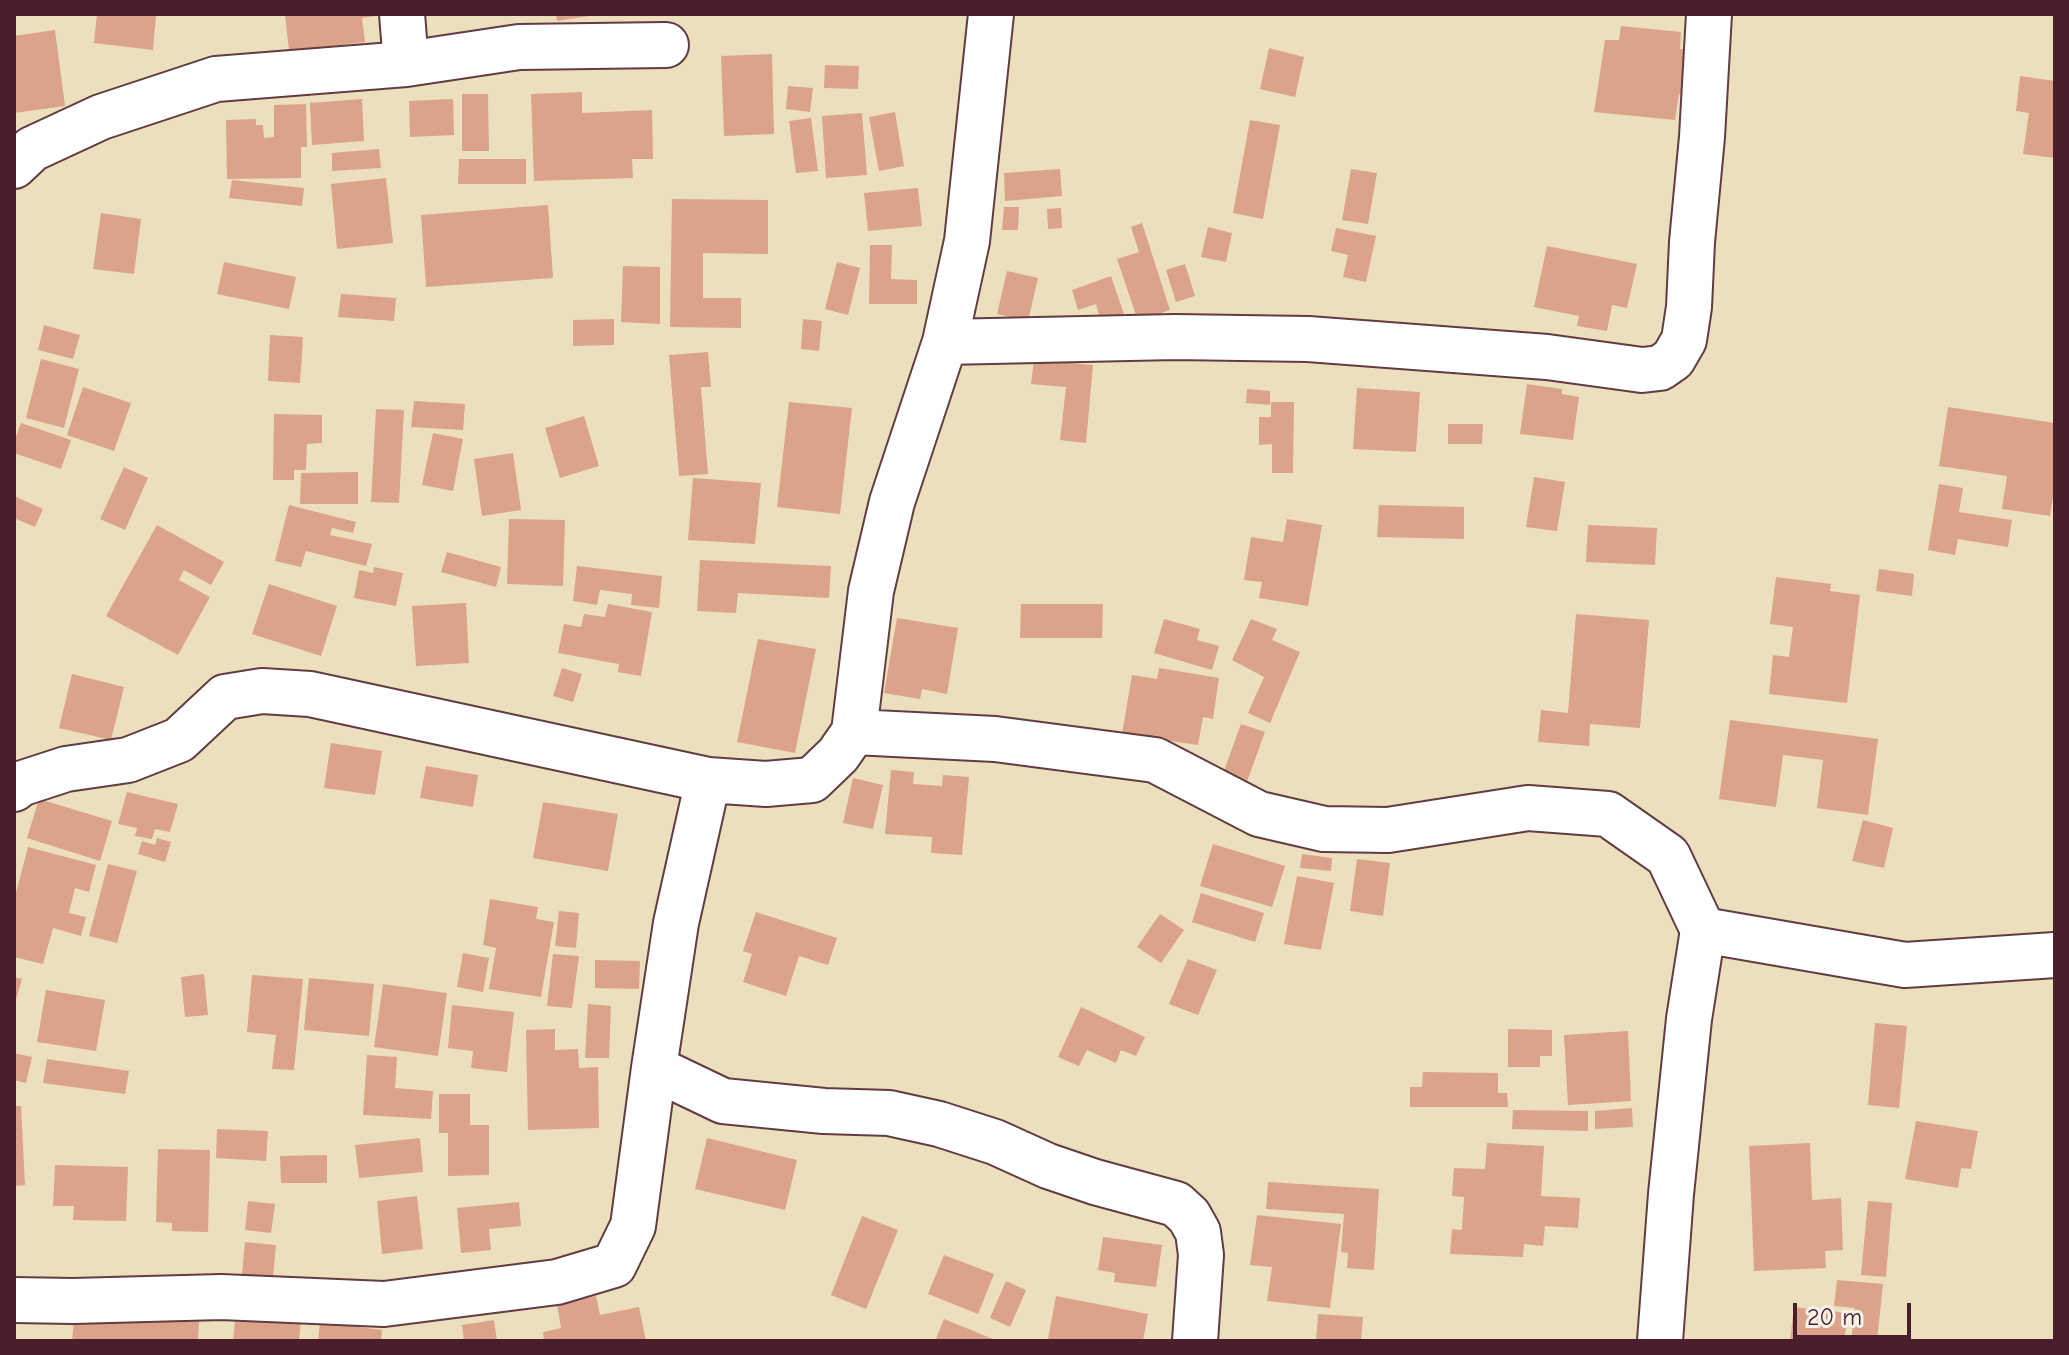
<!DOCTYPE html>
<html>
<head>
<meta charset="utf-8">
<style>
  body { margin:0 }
  #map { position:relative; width:2069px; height:1355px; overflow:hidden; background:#ecdfbd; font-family:"Comic Neue",sans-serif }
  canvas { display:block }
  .frame { position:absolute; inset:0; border:16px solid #4a1f2b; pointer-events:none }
  .scale { position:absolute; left:1793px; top:1303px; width:118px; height:36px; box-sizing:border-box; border:4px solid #4a1f2b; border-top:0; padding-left:10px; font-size:24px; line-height:28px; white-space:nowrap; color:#4a1f2b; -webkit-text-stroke:6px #f7f3e8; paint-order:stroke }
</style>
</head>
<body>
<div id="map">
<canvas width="2069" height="1355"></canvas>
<div class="frame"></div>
<div class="scale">20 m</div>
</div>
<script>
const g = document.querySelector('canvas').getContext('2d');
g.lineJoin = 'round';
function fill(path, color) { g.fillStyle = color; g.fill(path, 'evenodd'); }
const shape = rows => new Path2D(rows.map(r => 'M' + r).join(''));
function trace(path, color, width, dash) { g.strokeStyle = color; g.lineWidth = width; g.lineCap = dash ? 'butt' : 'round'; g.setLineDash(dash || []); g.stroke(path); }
fill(shape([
  [97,14,156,16,153,50,94,43],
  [285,14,376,14,376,16,362,18,365,42,289,51],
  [556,14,589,14,589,16,557,21],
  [1621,26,1681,32,1680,49,1696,49,1691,95,1679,94,1675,120,1594,112,1605,40,1619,40],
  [55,30,65,106,14,113,14,36],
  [1269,48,1304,57,1295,97,1260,89],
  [772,54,774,134,724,136,721,56],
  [825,65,859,66,858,89,824,88],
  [2020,76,2055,81,2055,158,2023,154,2029,113,2016,111],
  [788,86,813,88,810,112,786,109],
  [582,92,582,113,652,110,653,159,632,159,633,178,534,181,531,94],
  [462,94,488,94,489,151,462,151],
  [362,99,364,141,312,145,310,103],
  [453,99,454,135,410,137,409,101],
  [306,104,307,147,301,147,301,178,227,179,226,120,256,119,256,125,263,125,264,138,274,137,274,105],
  [895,112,904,166,879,171,869,117],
  [862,113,867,175,826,178,822,116],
  [811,118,818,171,796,173,789,121],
  [1250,120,1280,125,1263,219,1233,213],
  [379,149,381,168,332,171,332,153],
  [459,159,526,159,526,184,458,184],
  [1060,169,1062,196,1005,201,1004,173],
  [1351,169,1377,173,1368,224,1342,220],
  [386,178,393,243,337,249,331,184],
  [232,180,304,188,302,206,229,198],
  [918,188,922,226,868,231,864,193],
  [672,199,768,200,768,254,703,253,703,298,741,298,741,328,670,327],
  [548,205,553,278,426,287,421,215],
  [1004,207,1019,207,1018,230,1002,230],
  [1061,208,1062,228,1048,229,1047,209],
  [101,213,141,219,134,274,93,269],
  [1142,223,1170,310,1138,321,1117,259,1139,252,1131,227],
  [1208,227,1232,233,1226,262,1201,257],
  [1336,228,1376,236,1366,282,1343,277,1348,255,1331,251],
  [870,245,892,245,891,279,917,280,917,304,869,304],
  [1547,246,1637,264,1627,308,1612,305,1607,331,1577,326,1579,316,1534,307],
  [224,262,296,277,289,309,217,294],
  [837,262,860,268,848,315,825,309],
  [1185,264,1195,296,1176,302,1166,270],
  [623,266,660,267,660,324,621,322],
  [1007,271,1038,278,1028,321,997,314],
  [1111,276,1124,314,1101,322,1096,304,1078,310,1072,290],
  [341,294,396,298,394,321,338,317],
  [614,319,614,345,573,346,573,320],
  [803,319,822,321,819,351,801,349],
  [44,325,80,335,73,359,38,350],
  [270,335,303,337,300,383,268,381],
  [708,352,711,387,701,387,708,474,679,476,669,355],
  [41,359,79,369,64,428,26,418],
  [1034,360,1093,365,1086,443,1060,440,1066,387,1031,384],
  [1527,384,1562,389,1562,394,1579,397,1573,440,1520,434],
  [83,387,131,403,114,451,67,435],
  [1357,388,1420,392,1416,452,1353,449],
  [1247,389,1270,391,1270,405,1246,403],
  [414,401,465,404,463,430,411,427],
  [789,402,852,408,840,514,777,507],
  [1271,402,1294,402,1293,473,1272,473,1272,444,1259,445,1259,417,1271,417],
  [1948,407,2055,423,2055,484,2050,516,2002,509,2007,476,1939,466],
  [376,409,404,410,399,503,371,502],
  [274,414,322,415,322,443,307,444,306,470,294,470,294,480,273,480],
  [584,416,599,466,560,478,545,428],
  [21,423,71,440,61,469,14,453,14,442],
  [1448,424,1483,424,1482,444,1448,444],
  [433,433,463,439,453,491,422,485],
  [513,453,521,510,482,516,474,459],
  [124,467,148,478,125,530,100,519],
  [358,472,358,504,300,504,301,473],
  [1534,477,1565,482,1557,531,1526,527],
  [693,478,761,483,755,544,688,540],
  [1939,484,1963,488,1959,512,2012,520,2008,547,1958,539,1955,555,1928,550],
  [14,496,43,509,35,527,14,518],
  [289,505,356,522,353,533,332,528,330,535,372,544,366,566,306,551,301,567,275,561],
  [1379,505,1464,507,1464,539,1377,537],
  [509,519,565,520,563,586,507,584],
  [1287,519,1322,525,1308,606,1259,598,1262,582,1244,580,1251,537,1283,542],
  [157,525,224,562,211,585,184,570,179,580,210,597,178,655,106,616],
  [1588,525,1657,528,1655,565,1586,562],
  [447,552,501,567,496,587,441,572],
  [700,560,831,566,829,598,738,593,736,613,697,611],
  [577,566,662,576,659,608,631,605,632,594,600,590,597,605,573,601],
  [374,567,403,573,396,606,354,598,359,570,373,573],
  [1879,569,1914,574,1912,596,1876,591],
  [1776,577,1831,584,1830,591,1860,595,1847,703,1769,694,1773,655,1789,657,1793,627,1770,624],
  [269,584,337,606,321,656,252,634],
  [466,603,469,663,416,666,412,606],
  [608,604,652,612,641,676,618,672,619,664,558,653,564,624,581,627,584,614,605,617],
  [1021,604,1103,604,1102,638,1020,638],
  [1576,614,1649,620,1640,728,1590,724,1589,746,1538,742,1541,710,1568,713],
  [897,618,958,628,947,694,922,689,920,699,884,693],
  [1164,619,1200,629,1197,640,1219,646,1212,670,1154,653],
  [1251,619,1277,629,1272,640,1300,652,1270,723,1248,713,1264,677,1232,660],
  [758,639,816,649,795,753,737,742],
  [562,668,582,674,573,702,553,696],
  [1159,668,1219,678,1213,719,1203,717,1198,745,1122,734,1132,675,1157,679],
  [72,674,124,687,111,740,59,728],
  [1730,720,1878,739,1868,815,1817,808,1823,760,1783,755,1776,807,1719,799],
  [1241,724,1265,732,1245,787,1221,779],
  [331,743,382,751,375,795,324,788],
  [426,766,478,775,473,807,420,798],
  [891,770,914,772,913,784,942,786,943,775,969,777,962,855,931,853,932,837,885,834],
  [853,778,883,785,873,829,843,823],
  [127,792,178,804,170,832,155,829,152,839,135,836,137,828,118,824],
  [39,799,112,821,100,861,27,838],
  [543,802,618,814,608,871,533,858],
  [1863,820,1893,828,1884,868,1852,861],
  [157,838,171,842,165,862,138,854,142,841,155,845],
  [1213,844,1285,866,1272,907,1200,886],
  [28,847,96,865,89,892,75,888,69,913,86,917,81,936,53,928,43,964,14,957,14,900],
  [1302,854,1332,858,1331,871,1300,868],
  [1357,859,1390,863,1383,916,1350,911],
  [108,864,137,871,117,943,89,936],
  [1297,876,1334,883,1321,950,1284,944],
  [1201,893,1264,913,1255,942,1192,922],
  [490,899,538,907,536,919,554,922,541,997,489,989,496,948,483,945],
  [559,911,579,913,576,948,555,946],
  [756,912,837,938,828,965,799,956,786,996,743,982,752,954,743,951],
  [1160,914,1184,930,1161,963,1137,947],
  [463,953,489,958,483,992,457,987],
  [553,954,579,956,572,1008,547,1006],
  [1188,959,1217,970,1198,1015,1169,1004],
  [595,960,640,961,639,989,595,988],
  [204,974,208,1015,185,1017,181,977],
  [252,975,303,979,294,1070,272,1069,276,1035,247,1032],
  [14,977,22,979,15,1003,14,1002],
  [309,978,374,984,369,1036,304,1030],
  [383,984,447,993,438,1056,374,1047],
  [46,990,105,1000,96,1051,37,1042],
  [588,1004,611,1006,609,1058,585,1058],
  [452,1005,514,1012,507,1072,471,1068,473,1051,448,1048],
  [1081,1007,1145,1037,1136,1056,1121,1050,1116,1063,1087,1050,1079,1066,1058,1057],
  [1875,1023,1907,1026,1899,1108,1868,1105],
  [555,1029,555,1050,578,1049,579,1068,598,1067,599,1128,528,1130,526,1030],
  [1508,1029,1552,1030,1552,1056,1540,1056,1540,1067,1508,1067],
  [1628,1031,1631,1101,1568,1105,1564,1035],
  [14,1053,32,1057,26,1083,14,1080],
  [367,1055,397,1057,395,1088,433,1091,431,1119,363,1115],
  [47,1059,129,1071,125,1094,43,1083],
  [1423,1072,1498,1073,1498,1093,1507,1093,1508,1107,1410,1107,1410,1087,1422,1087],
  [439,1094,470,1094,470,1125,489,1125,489,1175,448,1176,448,1133,439,1133],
  [14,1106,21,1106,25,1185,14,1186],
  [1632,1108,1633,1127,1595,1129,1595,1111],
  [1513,1110,1588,1111,1588,1131,1512,1129],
  [1916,1121,1978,1131,1971,1169,1961,1168,1958,1188,1905,1179],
  [217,1129,268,1131,266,1161,216,1158],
  [420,1138,423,1172,359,1178,355,1145],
  [707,1138,797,1160,785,1210,695,1189],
  [1487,1143,1544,1146,1541,1196,1580,1198,1578,1228,1545,1226,1543,1246,1524,1244,1523,1257,1450,1254,1452,1229,1462,1230,1464,1197,1452,1196,1454,1168,1485,1169],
  [1810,1143,1812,1200,1841,1198,1843,1250,1825,1251,1826,1268,1754,1271,1749,1146],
  [158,1149,210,1150,208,1232,172,1231,172,1223,156,1222],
  [327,1155,327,1183,281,1183,280,1156],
  [55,1165,128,1167,126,1221,73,1220,74,1206,53,1206],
  [1268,1182,1379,1189,1374,1270,1347,1268,1348,1253,1341,1252,1344,1214,1266,1209],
  [417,1196,423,1249,382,1254,377,1201],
  [248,1201,275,1204,271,1233,245,1230],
  [1868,1201,1892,1203,1886,1277,1861,1275],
  [519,1202,521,1226,489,1229,491,1250,461,1253,457,1208],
  [1257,1215,1341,1224,1330,1308,1267,1301,1272,1267,1250,1265],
  [862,1216,898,1230,866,1309,831,1295],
  [1103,1237,1162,1245,1156,1287,1114,1282,1115,1273,1098,1270],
  [245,1242,276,1245,273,1277,242,1274],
  [944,1255,994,1274,978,1314,928,1294],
  [1837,1280,1883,1284,1877,1341,1851,1341,1855,1308,1834,1306],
  [1006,1281,1026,1290,1010,1327,990,1318],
  [596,1296,600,1315,639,1307,646,1341,544,1341,543,1332,561,1328,557,1304],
  [1056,1296,1148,1314,1143,1341,1060,1341,1048,1339],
  [1794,1307,1848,1313,1844,1341,1790,1341],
  [75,1310,199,1321,198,1341,72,1341],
  [236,1311,301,1318,299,1341,233,1341],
  [1318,1314,1363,1317,1361,1341,1316,1341],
  [944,1319,998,1341,935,1341],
  [494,1320,497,1341,464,1341,462,1325],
  [320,1322,382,1330,381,1341,318,1341]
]), '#dba48a');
const minor = shape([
  [402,14,406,64],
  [14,166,32,149,101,117,216,79,406,64,519,47,666,45],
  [945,342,1175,337,1308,339,1547,357,1642,370,1660,368,1673,359,1684,340,1689,307,1692,242,1702,137,1709,14],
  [854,732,995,739,1155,760,1259,814,1324,829,1388,830,1528,808,1608,814,1668,856,1703,930,1689,1019,1671,1194,1660,1341],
  [14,789,20,784,66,769,128,760,179,740,225,697,262,691,310,694,708,780,766,784,812,780,838,755,854,732,871,591,892,502,945,342,967,241,991,14],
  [1703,930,1905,965,2055,955],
  [654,1068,723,1101,824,1111,889,1113,939,1124,995,1142,1048,1166,1095,1182,1176,1204,1189,1216,1198,1232,1201,1255,1195,1341],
  [14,1300,73,1301,221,1297,384,1304,557,1282,614,1265,633,1226,654,1068,676,923,708,780]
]);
trace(minor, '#623c41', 48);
trace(minor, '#fff', 44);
</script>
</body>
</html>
